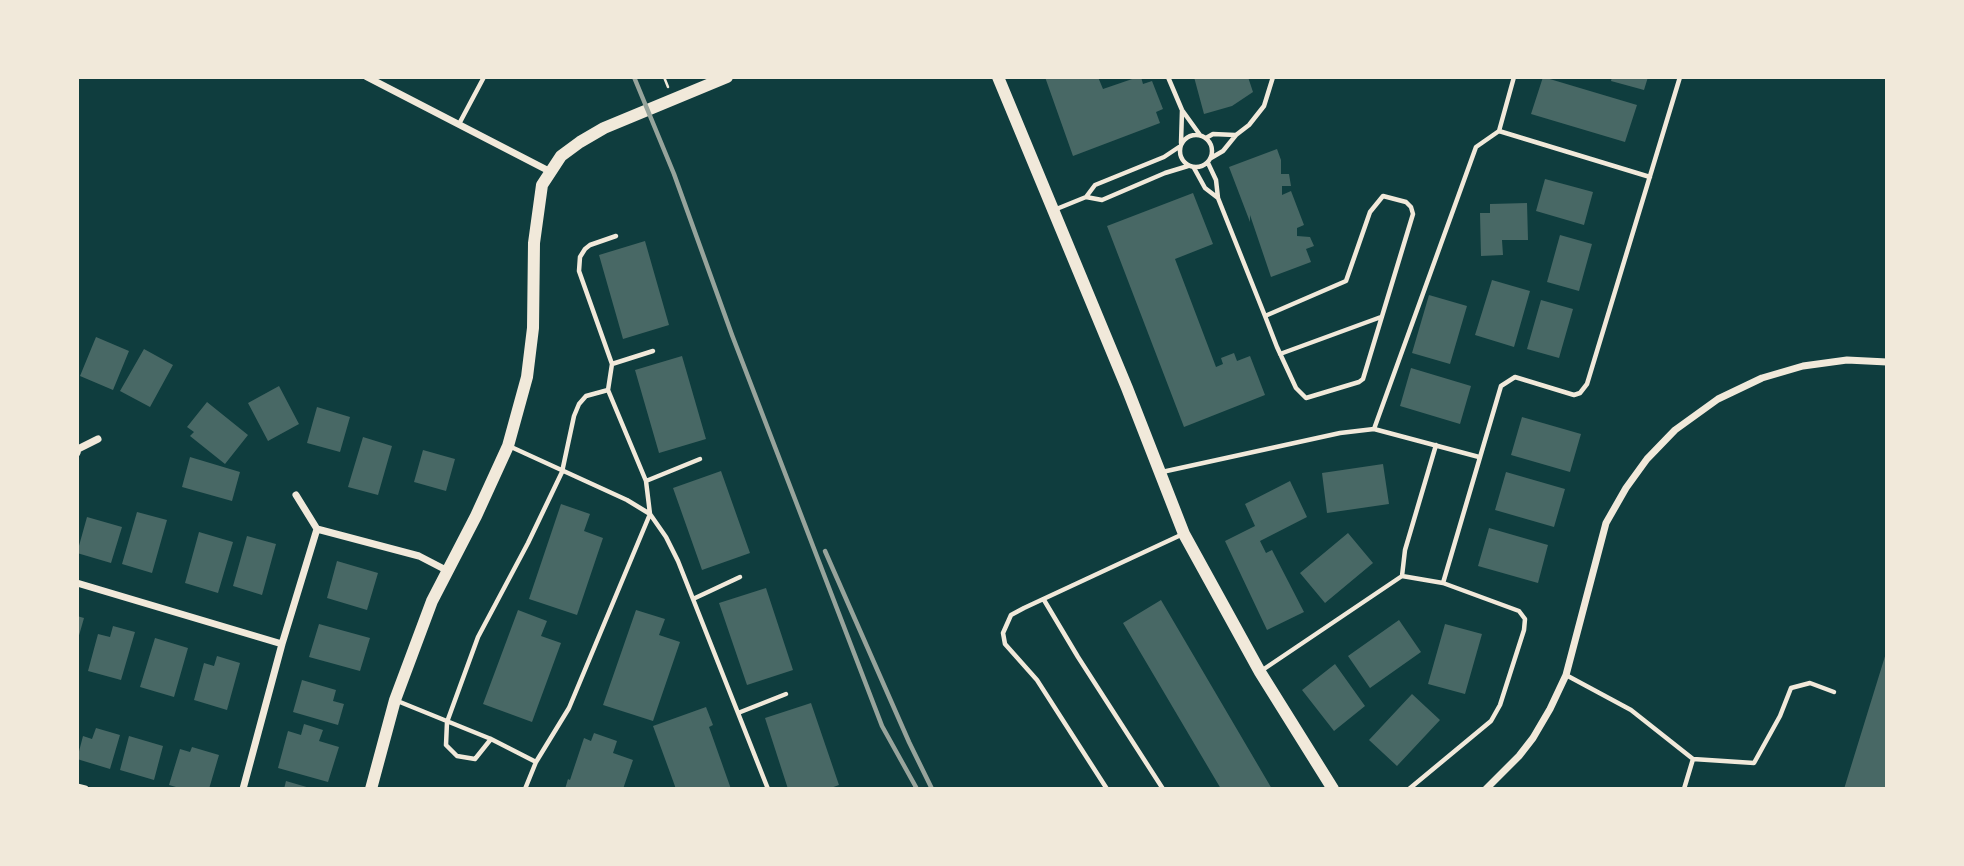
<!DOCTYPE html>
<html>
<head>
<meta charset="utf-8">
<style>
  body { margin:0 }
  #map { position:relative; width:1964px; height:866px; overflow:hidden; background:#0f3d3e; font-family:Helvetica,sans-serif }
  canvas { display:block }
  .frame { position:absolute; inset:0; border:79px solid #f1e9da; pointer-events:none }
</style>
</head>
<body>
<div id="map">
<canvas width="1964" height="866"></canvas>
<div class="frame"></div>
</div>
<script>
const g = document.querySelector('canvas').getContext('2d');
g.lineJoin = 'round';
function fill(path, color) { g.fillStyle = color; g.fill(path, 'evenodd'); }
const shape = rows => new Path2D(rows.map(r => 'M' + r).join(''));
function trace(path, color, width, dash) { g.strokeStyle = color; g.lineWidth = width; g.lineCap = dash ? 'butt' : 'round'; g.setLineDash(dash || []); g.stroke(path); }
fill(shape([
  [1045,77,1098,77,1103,89,1138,77,1141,77,1143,84,1152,81,1163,109,1156,112,1160,123,1073,156],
  [1194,77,1248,77,1253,92,1232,106,1204,114],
  [1543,77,1637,105,1625,142,1531,114],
  [1612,77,1648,77,1644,90,1611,81],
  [1277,149,1281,160,1281,174,1289,174,1291,186,1282,186,1282,195,1291,191,1304,225,1297,228,1297,236,1310,237,1314,246,1306,249,1311,262,1271,277,1250,215,1250,222,1229,167],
  [1545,179,1593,192,1584,225,1536,211],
  [1193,193,1213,244,1175,259,1216,367,1223,364,1221,358,1234,353,1237,361,1250,356,1265,395,1184,427,1107,226],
  [1527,203,1528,240,1502,240,1503,255,1481,256,1480,213,1490,213,1490,204],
  [1560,235,1592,244,1579,291,1547,282],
  [645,241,669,325,623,339,599,255],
  [1492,280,1530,291,1514,347,1475,335],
  [1429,295,1467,306,1450,364,1412,353],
  [1541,300,1573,309,1559,358,1527,349],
  [96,337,129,351,113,390,80,376],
  [144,349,173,365,150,407,120,391],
  [682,356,706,439,659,453,635,370],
  [1411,368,1471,386,1460,424,1400,406],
  [279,386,299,424,268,441,248,403],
  [207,402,248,435,225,464,190,436,194,432,187,427],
  [317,407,350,417,340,452,307,443],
  [1522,417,1581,434,1570,472,1511,455],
  [363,437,392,446,378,495,348,487],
  [423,450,455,459,446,491,414,482],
  [190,457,240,472,232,501,182,487],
  [1383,464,1389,504,1327,513,1322,473],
  [721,471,750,553,702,570,673,488],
  [1506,472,1565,489,1554,527,1495,510],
  [1290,481,1307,517,1260,541,1266,553,1272,550,1304,612,1267,630,1225,541,1255,526,1245,504],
  [561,504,590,514,584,531,603,538,577,615,529,599],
  [137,512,167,520,152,573,122,564],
  [87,517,122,527,111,563,77,553],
  [1489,528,1548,545,1538,583,1478,566],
  [199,532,233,542,218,593,185,583],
  [1348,533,1373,563,1325,603,1300,573],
  [247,536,276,544,262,595,233,586],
  [337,561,378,573,367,610,327,598],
  [766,588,793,670,747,685,719,603],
  [1161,600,1272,789,1221,789,1123,623],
  [518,610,547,621,541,636,561,643,532,722,483,704],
  [636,610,665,619,659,635,680,642,653,721,603,705],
  [77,616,84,618,78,639,77,639],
  [1399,620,1421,652,1370,688,1348,656],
  [319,624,370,638,360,671,309,657],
  [1445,624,1482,634,1465,694,1428,684],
  [113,626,135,632,121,680,88,671,98,634,110,637],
  [155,638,188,648,174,697,140,687],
  [1886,653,1887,789,1844,789],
  [217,656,240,663,227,710,194,700,204,663,214,666],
  [1335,664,1365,706,1334,731,1302,690],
  [302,680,336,690,333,701,344,704,338,725,293,712],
  [1412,694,1440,720,1397,766,1369,740],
  [811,703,839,785,828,789,788,789,765,718],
  [706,707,713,725,709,727,731,789,676,789,653,726],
  [304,724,323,730,319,741,339,747,328,782,278,768,288,731,301,735],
  [96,728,120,735,110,769,77,759,83,736,92,739],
  [594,733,617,741,613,753,633,760,623,789,565,789,568,779,570,780,584,738,591,741],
  [129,736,163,746,154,780,120,770],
  [192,747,219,755,209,789,183,789,169,785,180,749,190,752],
  [286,781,310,788,310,789,284,789]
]), '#486865');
trace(shape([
  [664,77,668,87]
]), '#f1e9da', 2.5);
trace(shape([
  [1168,77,1182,110,1200,135],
  [1514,77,1499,131,1650,177],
  [459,124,484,77],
  '1180 151a16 16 0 1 1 32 0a16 16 0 1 1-32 0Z',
  [1206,138,1213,134,1235,135],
  [1181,143,1182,111],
  [1211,158,1223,151,1236,135,1249,125,1264,106,1273,77],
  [1208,163,1216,180,1218,198,1265,316,1277,347,1296,388,1306,398,1359,382,1363,379,1413,214,1411,207,1406,202,1383,196,1370,212,1346,281,1265,316],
  [1194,168,1205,188,1218,198],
  [1086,197,1102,200,1165,173,1188,166],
  [1054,210,1086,197,1095,185,1164,157,1179,147],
  [1280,354,1381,317],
  [612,364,653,351],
  [1374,429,1476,147,1499,131],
  [509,446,627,500,650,514,666,537,678,561,768,789],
  [1162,472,1340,433,1374,429,1479,457],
  [646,481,700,459],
  [1402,576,1405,550,1436,445],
  [1443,583,1501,386,1515,377,1574,395,1580,393,1587,384,1680,77],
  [693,599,740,577],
  [1044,600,1078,657,1163,789],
  [1261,671,1402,576,1443,583,1519,611,1525,619,1524,630,1500,705,1491,721,1409,789],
  [1566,675,1631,710,1693,759,1684,789],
  [395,700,491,739,536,762],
  [738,713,786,694],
  [491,739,475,759,457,756,446,745,447,722,478,637,528,543,562,472,574,416,579,404,586,396,608,390],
  [1693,759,1754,763,1780,716,1791,688,1810,683,1834,692],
  [525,789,536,762,569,708,650,514,646,481,608,390,612,364,579,271,580,257,585,249,590,245,616,236],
  [1107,789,1037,680,1005,644,1003,633,1011,615,1024,608,1183,534]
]), '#f1e9da', 4.5);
trace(shape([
  [367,77,549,171],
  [77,453,78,449,98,439],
  [296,495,317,529],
  [317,529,419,556,446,570],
  [77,583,282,644],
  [77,787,85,789],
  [243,789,282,644,317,529],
  [1486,789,1519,756,1533,738,1550,709,1566,675,1606,523,1626,488,1647,459,1675,430,1718,399,1762,378,1803,366,1847,360,1887,362]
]), '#f1e9da', 7);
trace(shape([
  [998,77,1127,388,1184,534,1260,672,1333,789],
  [371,789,395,700,432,601,476,516,508,446,527,377,533,328,534,243,542,185,561,156,580,142,604,128,727,77]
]), '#f1e9da', 12);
trace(shape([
  [634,77,674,174,732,335,882,726,917,789],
  [825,551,909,742,932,789]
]), '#97a49c', 4.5);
</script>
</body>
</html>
